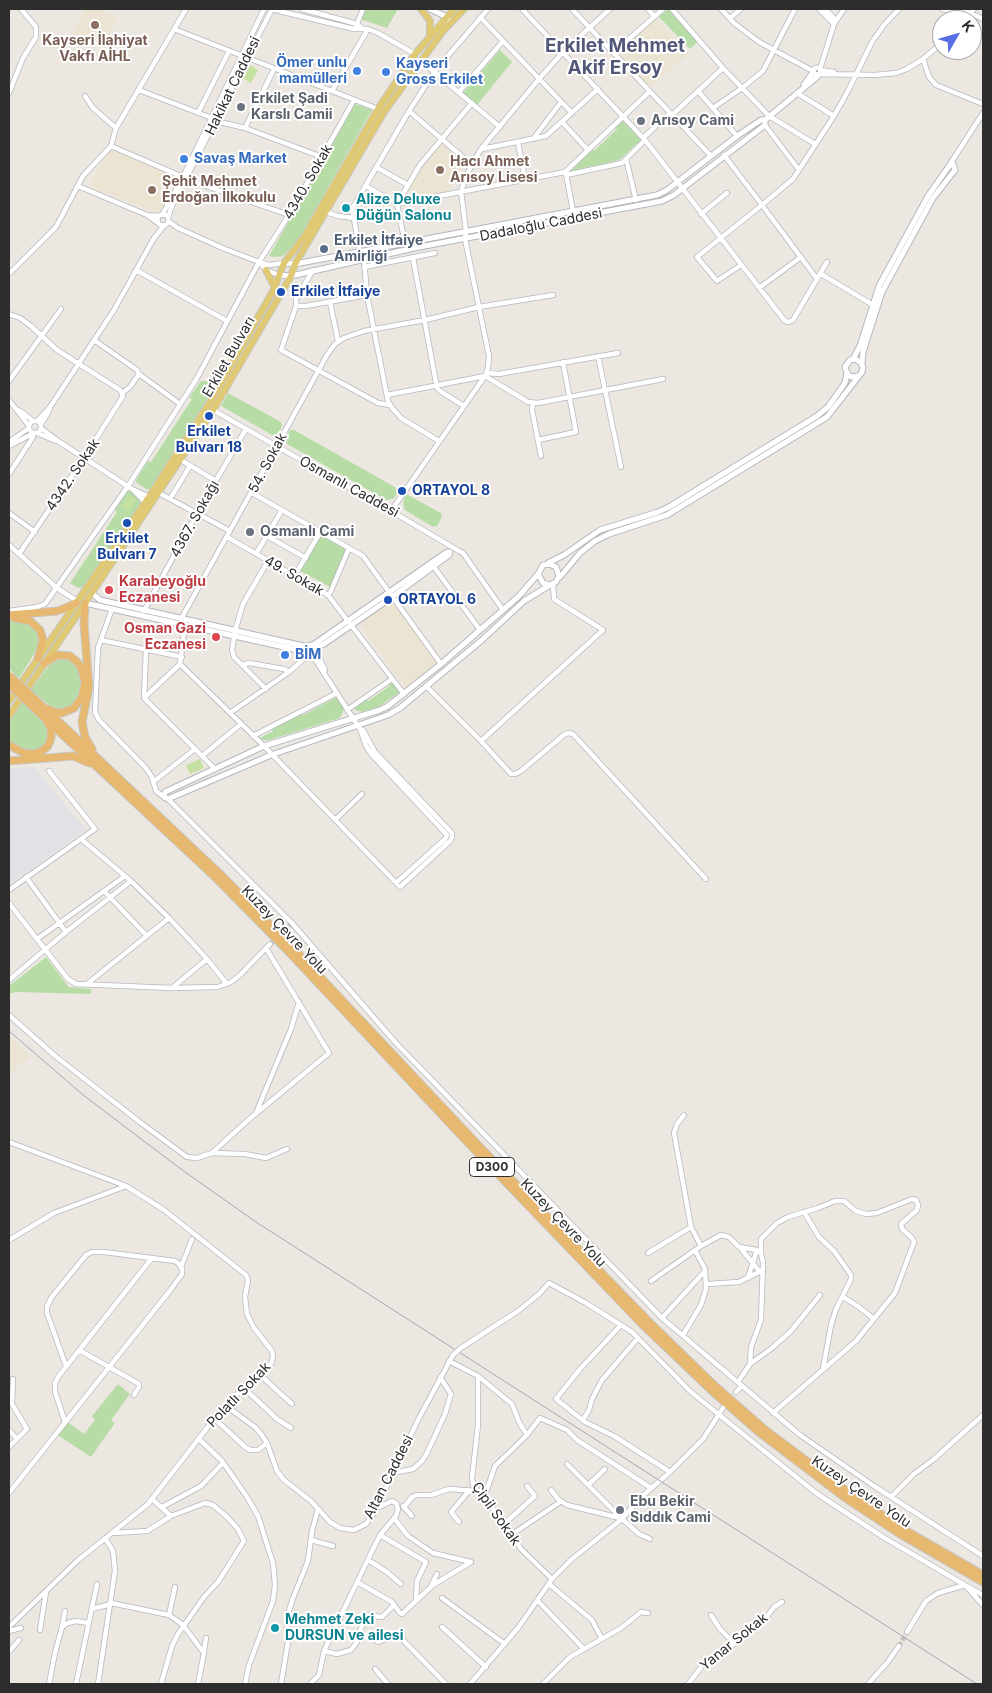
<!DOCTYPE html>
<html>
<head>
<meta charset="utf-8">
<style>
  body { margin:0 }
  #map { position:relative; width:992px; height:1693px; overflow:hidden; background:#ece8e1; font-family:Inter,sans-serif }
  canvas { display:block }
  .frame { position:absolute; inset:0; border:10px solid #2d2d2d; pointer-events:none }
  .north { position:absolute; left:932px; top:10px; width:50px; height:50px; box-sizing:border-box; background:#fff; border:1px solid #ababab; border-radius:50%; rotate:52deg; font-size:14px; font-weight:700; line-height:20px; text-align:center; color:#2d2d2d }
  .north::after { content:''; display:block; margin:auto; width:18px; height:22px; background:#576ee4; clip-path:polygon(50% 0,100% 100%,50% 72%,0 100%) }
</style>
</head>
<body>
<div id="map">
<canvas width="992" height="1693"></canvas>
<div class="frame"></div>
<div class="north">K</div>
</div>
<script>
const g = document.querySelector('canvas').getContext('2d');
g.lineJoin = 'round';
function fill(path, color) { g.fillStyle = color; g.fill(path, 'evenodd'); }
const shape = rows => new Path2D(rows.map(r => 'M' + r).join(''));
function trace(path, color, width, dash) { g.strokeStyle = color; g.lineWidth = width; g.lineCap = dash ? 'butt' : 'round'; g.setLineDash(dash || []); g.stroke(path); }
function write(font, color, halo, rows, align = 'center') {
  g.font = font + ' Inter,sans-serif'; g.lineWidth = 4; g.setLineDash([]); g.textBaseline = 'middle'; g.strokeStyle = halo; g.fillStyle = color; for (const [text, x, y, turn = 0] of rows) {
    g.save(); g.translate(x, y); g.rotate((+turn || 0) * Math.PI / 180); g.textAlign = isNaN(turn) ? turn : align; if (halo) g.strokeText(text, 0, 0); g.fillText(text, 0, 0); g.restore();
  }
}
fill(shape([
  [34,767,86,830,9,885,9,768]
]), '#e2e1e6');
fill(shape([
  [84,9,98,9,116,17,104,47,73,33],
  [655,18,688,54,649,88,617,54],
  [442,143,466,163,456,175,449,191,406,200,405,197,423,165],
  [112,149,178,177,179,180,163,209,155,212,93,188,91,184,107,152],
  [394,597,442,660,406,689,358,622],
  [9,1036,31,1056,9,1074]
]), '#ece4d3');
fill(shape([
  [366,9,398,9,387,28,360,19],
  [668,9,672,9,701,39,690,49,659,17],
  [500,50,512,62,477,105,463,93],
  [355,104,372,110,298,240,283,256,275,257,269,256],
  [622,120,641,140,619,160,571,171,592,149,594,151,617,129,616,126],
  [203,381,209,381,216,385,150,489,146,489,137,483,136,480,148,461,151,462,192,399,189,398,200,382],
  [228,393,281,422,282,426,277,435,274,436,221,406],
  [290,430,294,430,400,490,393,499,386,500,287,444,285,440],
  [131,490,140,498,140,504,83,587,78,588,70,583,117,512,115,510,127,492],
  [406,494,441,513,442,517,437,526,433,527,405,510,403,502],
  [323,532,345,545,345,553,332,588,300,571],
  [13,620,33,625,41,636,39,646,19,678,9,669,9,621],
  [65,656,79,667,83,685,77,702,65,711,55,710,31,690,52,661],
  [393,679,401,691,400,692,378,707,362,712,355,710,355,708,366,699,368,701,390,686,388,683],
  [337,697,344,709,340,718,269,740,264,740,260,738,273,731,272,728,301,713,303,715],
  [22,702,47,726,49,738,43,748,29,752,9,742,9,723],
  [46,957,69,987,91,989,91,994,15,992,9,994,9,986],
  [118,1384,130,1394,111,1420,115,1423,91,1457,56,1434,66,1421,84,1434,95,1420,92,1416]
]), '#b7dca5');
fill(shape([
  [250,65,258,70,251,83,242,78],
  [128,495,136,500,129,512,121,507],
  [200,759,204,768,190,774,186,765]
]), '#c5e1a2');
trace(shape([
  [270,944,292,923],
  [899,1646,907,1632]
]), '#c6c3bd', 4.5, [4.5, 2]);
const minor = shape([
  [271,9,354,29,368,29,378,33,415,54],
  [302,9,357,24,362,28],
  [522,9,645,140,785,321,789,322,793,320,827,262],
  [572,9,711,156],
  [648,9,654,16],
  [672,9,723,68,769,116,815,144],
  [721,9,734,23,759,42,813,71],
  [819,9,834,24],
  [825,9,836,20],
  [942,9,971,13,983,19],
  [480,17,572,113],
  [730,18,741,9],
  [964,20,974,9],
  [356,26,363,9],
  [174,29,378,109],
  [613,53,663,9],
  [923,59,929,77,936,85,983,104],
  [421,61,500,127],
  '813.5 71a3.5 3.5 0 1 1 7 0a3.5 3.5 0 1 1-7 0Z',
  [820,69,834,24,844,9],
  [820,70,834,72],
  [819,74,875,75,896,73,907,69,923,59,942,43],
  [139,90,212,118],
  [332,91,368,29],
  [698,91,737,136],
  [459,92,503,41],
  [9,93,23,58,36,37,36,27,21,9],
  [797,93,834,116,848,91,872,42,884,25,899,9],
  [85,96,93,108,116,128,111,146],
  [713,108,742,88,763,71,795,9],
  [409,111,472,165],
  [198,113,229,51],
  [672,115,723,68],
  [216,121,245,128,322,157],
  [562,122,588,150],
  [765,125,799,170],
  [116,128,186,9],
  [245,128,274,69],
  [643,138,670,113],
  [533,139,561,102],
  [518,142,525,180],
  [111,146,183,177],
  [482,149,546,136,598,89],
  [724,155,762,205,697,257,717,281,741,265],
  [626,159,636,200],
  [952,161,983,113],
  [376,167,408,185],
  [566,174,573,211],
  [566,175,622,163,645,140],
  [186,179,289,215],
  [78,186,147,215],
  [366,186,397,204,565,172,649,92],
  [326,212,338,216,354,218],
  [701,214,727,193],
  '157.5 220a5.5 5.5 0 1 1 11 0a5.5 5.5 0 1 1-11 0Z',
  [162,215,183,177,264,9],
  [168,218,171,208,272,9],
  [168,221,178,228,225,249,259,262,269,265,284,263],
  [158,223,147,215,159,216],
  [405,243,397,204,420,165,472,103],
  [360,251,352,209,409,111,435,71,488,9],
  [413,258,437,388,440,391,464,406],
  [364,259,367,295,388,401,392,408,401,418,439,441],
  [260,263,266,270,279,275],
  [364,267,435,253],
  [136,270,227,321],
  [313,270,296,299,296,306,306,306,367,295],
  [9,274,56,227,83,176,111,146],
  [821,274,873,305],
  [817,279,762,205,793,179,834,116],
  [759,288,801,257],
  [330,302,338,341],
  [296,306,281,350,378,403,390,405],
  [9,314,20,318,31,326,57,350,120,390,123,396,84,458,19,554],
  [94,340,137,370,139,374,130,387,122,393],
  [598,356,621,467],
  [487,373,499,374,618,353],
  [139,374,180,404],
  [9,381,61,309],
  [387,395,485,376,528,402,538,403,663,379],
  [9,400,29,426],
  [533,403,532,410,541,456],
  [18,410,22,412,33,421],
  [213,410,391,511,459,551,463,553,503,610],
  '29 427a6 6 0 1 1 12 0a6 6 0 1 1-12 0Z',
  [37,421,50,407],
  [41,424,49,411,50,407,114,310,154,238,164,226],
  [41,428,58,441,132,489,149,497],
  [37,433,56,441],
  [538,440,576,432,563,362],
  [9,442,29,428],
  [9,446,32,434],
  [181,460,216,481],
  [9,474,33,437,33,433],
  [132,489,145,502],
  [159,493,230,531],
  [252,493,363,556,441,664],
  [170,499,190,466],
  [391,511,485,376,488,368,489,356,465,239,466,231,461,191,467,174,481,149,539,79,563,52,610,9],
  [9,513,35,532],
  [267,536,306,558],
  [227,537,328,595,404,694],
  [9,545,57,588,77,601],
  [256,554,282,510],
  [434,567,480,630],
  [295,575,321,531],
  [328,595,331,591,349,548],
  [112,609,98,648,95,712,99,720,145,767,152,777,156,791,164,797],
  [9,611,37,607,45,604,128,486,197,378,259,262,289,215,354,100],
  [144,611,197,513,246,429],
  [181,619,327,355,335,344,344,338,364,331,425,320,479,307,553,295],
  [101,640,182,657],
  [315,649,325,670],
  [146,650,144,698,215,769],
  [180,664,264,746,400,887,450,841,452,837,452,833,375,752,363,730,360,729,311,653],
  [243,665,249,663,284,669,289,672],
  [426,686,481,741,511,774,515,774,521,771,565,734,568,733,573,734,706,879],
  [266,689,234,657,232,650,235,631,243,604,268,561],
  [144,698,180,664,185,625],
  [347,710,392,679],
  [230,713,289,672,305,658,309,653],
  [360,729,366,746,372,755,447,835,445,839,396,883],
  [253,736,337,693],
  [481,741,603,630,554,599,553,584],
  [202,756,241,724],
  [153,782,195,749],
  [168,799,292,923,395,1042,662,1318,800,1435,874,1486,983,1556],
  [335,820,362,794],
  [81,839,131,881,169,918,207,959,227,984],
  [26,877,66,932],
  [9,890,95,829,49,771],
  [104,891,147,936],
  [9,903,68,979,76,984,172,988,218,987,231,982,240,975,270,944],
  [37,939,125,876],
  [9,980,66,932,131,881],
  [87,984,169,918],
  [172,988,207,959],
  [9,1015,54,1055,141,1123,187,1157,197,1158,212,1153,247,1121,329,1053,266,948],
  [256,1113,291,1029,299,1002],
  [9,1142,126,1186,164,1210,246,1275,248,1280,245,1297,247,1314,254,1328,272,1351,273,1356,271,1364,236,1395,207,1428,148,1504,77,1561,9,1627],
  [212,1153,245,1154,266,1158,287,1149],
  [804,1212,819,1237,834,1251,851,1275,851,1279,836,1309,831,1325,823,1369],
  [691,1227,701,1246],
  [9,1240,54,1213,126,1186],
  [742,1250,760,1272],
  [648,1253,691,1227,674,1133,677,1124,684,1115],
  [761,1253,761,1239,777,1223,788,1217,818,1208,835,1201,844,1201,856,1211,866,1214,877,1213,912,1199,916,1200,918,1205,917,1210,901,1224,902,1229,912,1238,914,1242,895,1293,856,1341,773,1413],
  [181,1267,192,1239],
  [748,1278,757,1250],
  [651,1281,701,1246,721,1235,729,1237,739,1247,757,1250,761,1253,763,1263,761,1320,751,1347,750,1364,738,1382],
  [707,1284,739,1282,763,1270],
  [843,1297,859,1307,874,1319],
  [662,1318,705,1271],
  [621,1325,580,1369,556,1399,585,1422,614,1436,670,1472],
  [683,1335,701,1305,706,1289,705,1269,695,1250],
  [461,1348,518,1311,539,1294,549,1283,586,1303,632,1332,691,1392,816,1493,883,1537,965,1585,983,1595],
  [79,1350,139,1384,139,1387,134,1395],
  [449,1361,478,1376,512,1404,519,1422,527,1435],
  [750,1364,772,1348,791,1331,820,1295],
  [259,1374,292,1404],
  [478,1376,478,1425,472,1478,473,1485,501,1518,521,1549,552,1579],
  [244,1388,277,1419,291,1428],
  [736,1392,742,1386],
  [226,1406,255,1427,261,1434,267,1443,277,1471,284,1480,311,1501,330,1522,340,1528,354,1530,366,1524,374,1513,418,1420,453,1355],
  [215,1419,245,1447,250,1450,258,1450,267,1443],
  [583,1420,589,1410,592,1399,602,1380,638,1338],
  [65,1422,55,1392,55,1383,58,1377,152,1258],
  [9,1430,17,1439],
  [199,1439,222,1461,247,1497,258,1516,273,1563,275,1585,273,1601,249,1665,245,1684],
  [9,1447,27,1429,12,1404,13,1379],
  [567,1464,622,1519,639,1534,650,1539],
  [392,1473,413,1469,422,1461,427,1453,445,1414,451,1394,440,1377],
  [588,1485,605,1469],
  [551,1490,558,1499,567,1505,620,1518],
  [9,1493,172,1288,182,1274,182,1269,179,1264,175,1261,104,1252,92,1252,86,1255,51,1298,47,1307,47,1313,66,1366],
  [891,1497,914,1474,934,1459,983,1415],
  [484,1498,495,1466,527,1435,540,1418,567,1430,577,1440,651,1488],
  [152,1499,171,1516],
  [403,1506,412,1516],
  [162,1507,201,1486,223,1463],
  [404,1507,412,1497,417,1495,431,1495,449,1489,477,1491],
  [394,1518,408,1536,433,1553,471,1562],
  [459,1522,451,1512,469,1491],
  [505,1523,535,1496,527,1486],
  [113,1533,147,1531,171,1516,205,1503,213,1505,227,1517,238,1529,244,1541,218,1582,204,1597,178,1634,172,1646,161,1684],
  [380,1535,426,1562,417,1581,416,1600],
  [511,1535,560,1502],
  [311,1540,333,1546],
  [368,1560,387,1572,401,1584],
  [357,1582,392,1602,400,1613,402,1614,433,1585,471,1562],
  [549,1584,592,1620,602,1639],
  [431,1586,437,1574],
  [442,1598,505,1644],
  [537,1600,584,1649],
  [111,1603,169,1615,183,1625,204,1653],
  [92,1609,111,1604],
  [169,1615,175,1587],
  [711,1615,720,1629,734,1643],
  [62,1627,65,1611],
  [442,1627,486,1667],
  [40,1630,46,1592],
  [9,1631,21,1628],
  [907,1632,926,1601,938,1593,965,1585,983,1605],
  [378,1642,391,1637,400,1637,446,1684],
  [324,1651,337,1654,351,1650,357,1642,359,1633,367,1615,382,1617,394,1605],
  [9,1652,19,1640],
  [375,1669,388,1684],
  [49,1684,55,1653,62,1627,68,1623,76,1621,88,1623],
  [76,1684,97,1584],
  [98,1684,115,1571,113,1551,105,1538],
  [198,1684,203,1658,206,1638],
  [281,1684,288,1642,287,1617,293,1598,308,1561,312,1531,318,1509],
  [310,1684,319,1675,324,1651,372,1551,380,1535,396,1516,398,1509,396,1503,392,1501,375,1509],
  [470,1684,518,1628,552,1579,572,1559,622,1519,639,1499,670,1472,703,1439,723,1408],
  [543,1684,570,1657,621,1628,641,1612,648,1613],
  [688,1684,702,1666,719,1656,765,1619,774,1607,782,1602],
  [868,1684,887,1663,899,1646]
]);
const tertiary = shape([
  [430,9,447,17,449,20],
  [804,85,813,72],
  [284,263,295,264,327,258,657,195,667,190,737,136,761,120,765,120,817,77,818,75],
  [279,275,291,276,414,248,662,201,674,195,765,125,765,120],
  [853,359,860,346,879,286,928,196,952,162],
  [862,364,863,352,882,292,933,198,955,170,952,161],
  [548,563,564,555,600,530,658,512,669,507,817,416,828,407,838,393,845,383,847,373],
  [538,574,543,583,550,585,556,582,559,576,556,567,550,564,543,565,538,574,519,596,441,664,388,706,380,710,264,746,165,792,164,797,168,799,271,755,388,715,400,708,482,640,524,601,550,585],
  [560,577,580,553,595,541,609,534,667,515,827,417,862,372,863,367,860,362,855,359,850,360,845,367,847,373,851,377,858,376],
  [92,593,100,600,308,647],
  [85,603,302,651,308,651],
  '307 649a4 4 0 1 1 8 0a4 4 0 1 1-8 0Z',
  [313,645,447,552,450,552],
  [315,648,324,644,392,597,449,555,450,552]
]);
const primary = shape([
  [421,9,430,21,430,37],
  [266,270,274,286],
  [9,701,149,497,210,402,273,291,284,263,304,237,378,109,415,54,454,9],
  [9,716,85,603,213,410,291,276,295,264,384,112,443,31,464,9]
]);
const trunk = shape([
  [85,603,84,624,89,687,82,722,85,737,92,749],
  [9,615,57,611,66,608,76,603],
  [14,618,30,621,40,630,43,640,38,658],
  [44,663,58,655,70,656,76,661,81,667,85,682,82,697,74,708,62,713,54,712,48,709],
  [38,702,221,875,291,946,478,1145,647,1320,716,1387,764,1429,848,1492,903,1529,983,1575],
  [35,709,216,878,287,950,473,1148,642,1324,711,1390,760,1433,844,1497,900,1534,983,1582],
  [9,745,24,753,33,754,42,751,48,746,51,738,51,729,48,723],
  [9,761,73,756,89,763]
]);
trace(minor, '#b5b7bf', 6);
trace(tertiary, '#b5b7bf', 7);
trace(primary, '#c8c8c8', 8);
trace(trunk, '#c8c8c8', 9);
trace(minor, '#fff', 4.5);
trace(tertiary, '#fff', 5);
trace(primary, '#e0c973', 6);
trace(trunk, '#e6b870', 7);
trace(shape([
  [9,1031,82,1094,145,1142,185,1172,256,1222,977,1684]
]), '#a4a6b4', 1);
const minorBridge = shape([
  [453,1355,461,1348]
]);
const trunkBridge = shape([
  [10,676,38,702],
  [9,684,35,709]
]);
trace(minorBridge, '#b5b7bf', 6, []);
trace(trunkBridge, '#c8c8c8', 9, []);
trace(minorBridge, '#fff', 4.5);
trace(trunkBridge, '#e6b870', 7);
for (const [x, y, r, color] of [
  [95,25,5,"#8d6e63"],
  [357,71,5,"#3f7fe0"],
  [386,72,5,"#3f7fe0"],
  [241,107,5,"#6b7280"],
  [641,121,5,"#6b7280"],
  [184,159,5,"#3f7fe0"],
  [440,170,5,"#8d6e63"],
  [152,190,5,"#8d6e63"],
  [346,208,5,"#0f9aa8"],
  [324,249,5,"#5c6f8a"],
  [281,292,5,"#1a4fb4"],
  [209,416,5,"#1a4fb4"],
  [402,491,5,"#1a4fb4"],
  [127,523,5,"#1a4fb4"],
  [250,532,5,"#6b7280"],
  [109,590,5,"#e0444e"],
  [388,600,5,"#1a4fb4"],
  [216,637,5,"#e0444e"],
  [285,655,5,"#3f7fe0"],
  [620,1510,5,"#6b7280"],
  [275,1628,5,"#0f9aa8"]
]) { const dot = new Path2D(); dot.arc(x, y, r, 0, 2 * Math.PI); g.fillStyle = color; g.fill(dot); trace(dot, '#fff', 2); }
for (const [x, y, w] of [
  [492,1167,45]
]) { const box = new Path2D(); box.roundRect(x - w / 2, y - 9.5, w, 19, 4); g.fillStyle = '#fff'; g.fill(box); trace(box, '#2d2d2d', 1); }
write('bold 12px', '#2d2d2d', null, [
  ["D300",492,1167]
]);
write('bold 14px', '#785e54', '#fff', [
  ["Kayseri İlahiyat",95,41,"center"],
  ["Vakfı AİHL",95,57,"center"],
  ["Hacı Ahmet",450,162],
  ["Arısoy Lisesi",450,178],
  ["Şehit Mehmet",162,182],
  ["Erdoğan İlkokulu",162,198]
], 'left');
write('bold 14px', '#366cbe', '#fff', [
  ["Ömer unlu",347,63,"right"],
  ["mamülleri",347,79,"right"],
  ["Kayseri",396,64],
  ["Gross Erkilet",396,80],
  ["Savaş Market",194,159],
  ["BİM",295,655]
], 'left');
write('14px', '#2d2d2d', '#fff', [
  ["Hakikat Caddesi",233,86,-64],
  ["4340. Sokak",308,182,-60],
  ["Dadaloğlu Caddesi",541,225,-11],
  ["Erkilet Bulvarı",229,357,-60],
  ["54. Sokak",268,463,-62],
  ["4342. Sokak",73,475,-56],
  ["Osmanlı Caddesi",349,487,29],
  ["4367. Sokağı",195,519,-61],
  ["49. Sokak",294,576,30],
  ["Kuzey Çevre Yolu",284,930,46],
  ["Kuzey Çevre Yolu",563,1223,46],
  ["Polatlı Sokak",239,1395,-46],
  ["Altan Caddesi",389,1477,-63],
  ["Kuzey Çevre Yolu",861,1492,34],
  ["Çipil Sokak",496,1514,55],
  ["Yanar Sokak",734,1642,-39]
]);
write('bold 14px', '#5b616d', '#fff', [
  ["Erkilet Şadi",251,99],
  ["Karslı Camii",251,115],
  ["Arısoy Cami",651,121],
  ["Osmanlı Cami",260,532],
  ["Ebu Bekir",630,1502],
  ["Sıddık Cami",630,1518]
], 'left');
write('bold 14px', '#0d838f', '#fff', [
  ["Alize Deluxe",356,200],
  ["Düğün Salonu",356,216],
  ["Mehmet Zeki",285,1620],
  ["DURSUN ve ailesi",285,1636]
], 'left');
write('bold 14px', '#4e5e75', '#fff', [
  ["Erkilet İtfaiye",334,241],
  ["Amirliği",334,257]
], 'left');
write('bold 14px', '#164399', '#fff', [
  ["Erkilet İtfaiye",291,292],
  ["Erkilet",209,432,"center"],
  ["Bulvarı 18",209,448,"center"],
  ["ORTAYOL 8",412,491],
  ["Erkilet",127,539,"center"],
  ["Bulvarı 7",127,555,"center"],
  ["ORTAYOL 6",398,600]
], 'left');
write('bold 14px', '#be3a42', '#fff', [
  ["Karabeyoğlu",119,582],
  ["Eczanesi",119,598],
  ["Osman Gazi",206,629,"right"],
  ["Eczanesi",206,645,"right"]
], 'left');
write('bold 19px', '#525878', '#fff', [
  ["Erkilet Mehmet",615,46],
  ["Akif Ersoy",615,68]
]);
</script>
</body>
</html>
